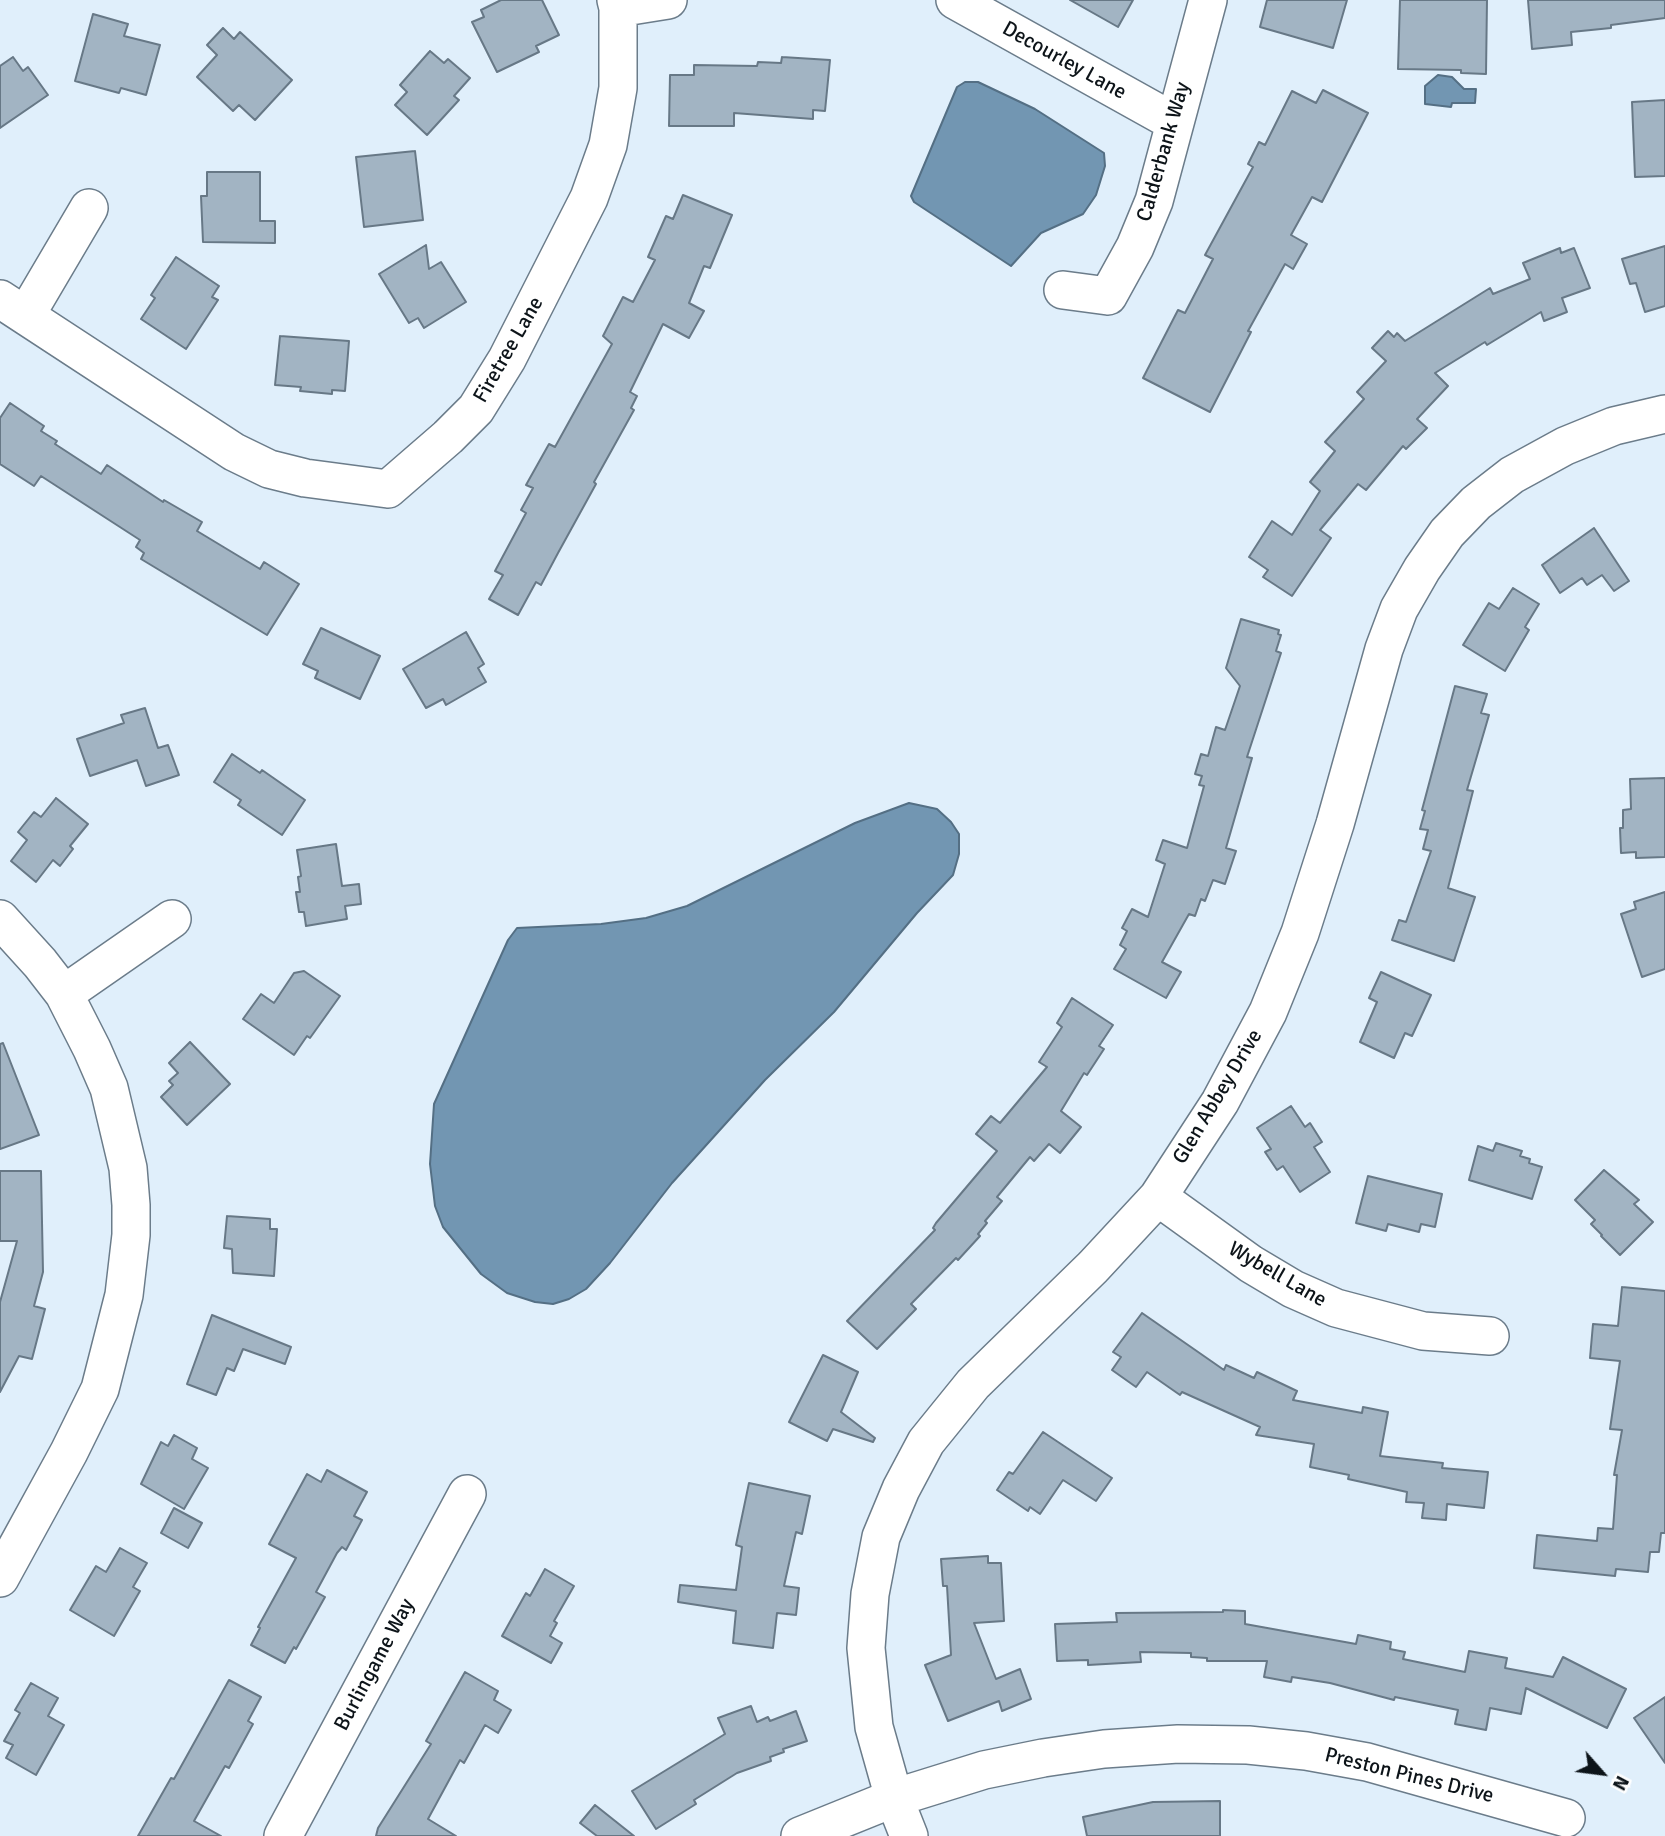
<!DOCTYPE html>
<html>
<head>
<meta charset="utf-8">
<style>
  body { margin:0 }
  #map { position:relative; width:1665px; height:1836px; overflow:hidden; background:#e0effb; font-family:Signika,sans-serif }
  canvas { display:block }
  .north { position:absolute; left:1567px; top:1738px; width:70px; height:70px; -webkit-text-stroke:5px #fff; paint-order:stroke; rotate:118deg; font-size:19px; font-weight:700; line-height:28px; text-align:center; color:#0d1419 }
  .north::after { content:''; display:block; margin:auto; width:24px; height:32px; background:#0d1419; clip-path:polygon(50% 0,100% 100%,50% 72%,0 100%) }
</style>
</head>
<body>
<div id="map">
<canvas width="1665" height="1836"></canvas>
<div class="north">N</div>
</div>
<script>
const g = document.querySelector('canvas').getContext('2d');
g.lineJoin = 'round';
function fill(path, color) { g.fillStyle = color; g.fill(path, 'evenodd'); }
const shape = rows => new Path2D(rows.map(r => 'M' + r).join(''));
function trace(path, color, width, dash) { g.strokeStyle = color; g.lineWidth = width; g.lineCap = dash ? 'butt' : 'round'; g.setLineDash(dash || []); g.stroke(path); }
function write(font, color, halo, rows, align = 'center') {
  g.font = font + ' Signika,sans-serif'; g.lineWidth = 6; g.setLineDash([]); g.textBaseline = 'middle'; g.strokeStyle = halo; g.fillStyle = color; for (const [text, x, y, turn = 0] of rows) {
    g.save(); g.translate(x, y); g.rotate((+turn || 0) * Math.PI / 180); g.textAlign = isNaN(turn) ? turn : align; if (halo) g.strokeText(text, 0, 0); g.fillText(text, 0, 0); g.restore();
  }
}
const water = shape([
  [1438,75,1452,77,1464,89,1476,89,1475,103,1452,103,1451,107,1425,104,1425,86,1438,75],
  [965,82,978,82,1035,109,1104,153,1105,166,1096,195,1083,214,1041,233,1011,266,914,202,911,196,957,87,965,82],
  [909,803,937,809,951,822,959,834,959,854,953,875,917,913,834,1012,765,1080,672,1183,610,1263,586,1289,569,1299,553,1304,535,1302,507,1293,481,1274,443,1227,435,1206,430,1164,434,1104,508,940,517,928,601,924,646,918,687,906,855,823,909,803]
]);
fill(water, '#7296b2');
trace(water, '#546f84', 2);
const building = shape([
  [501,0,542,0,559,35,536,46,539,52,497,72,472,22,484,17,481,10,501,0],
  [1070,0,1133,0,1118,27,1070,0],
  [1267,0,1347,0,1333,48,1260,27,1267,0],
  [1400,0,1487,0,1486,74,1461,73,1461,70,1398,69,1400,0],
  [1528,0,1665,0,1665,18,1611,25,1611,28,1571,32,1572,45,1532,49,1528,0],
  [93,14,128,24,124,36,160,45,146,95,121,88,119,93,75,81,93,14],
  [223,28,234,39,240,32,292,80,255,120,239,105,233,111,197,77,217,55,207,45,223,28],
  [430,51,444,63,448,59,470,78,454,96,459,100,427,135,395,105,407,92,400,85,430,51],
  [13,57,23,71,28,67,48,95,0,128,0,66,13,57],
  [782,57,830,60,825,111,813,110,813,119,734,113,734,126,669,126,670,75,694,75,694,65,757,66,758,62,781,63,782,57],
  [1323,90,1368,113,1322,202,1312,197,1291,235,1307,244,1293,269,1285,264,1248,331,1251,332,1210,412,1143,378,1178,310,1185,313,1213,259,1205,255,1253,167,1248,164,1259,142,1265,145,1292,91,1316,103,1323,90],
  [1665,100,1665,176,1635,177,1632,102,1665,100],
  [415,151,423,220,364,227,356,157,415,151],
  [207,172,260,172,260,221,275,221,275,243,203,242,201,196,207,196,207,172],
  [683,195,732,215,710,268,704,266,689,303,704,311,689,338,663,324,630,392,637,396,631,408,634,410,594,482,596,484,558,553,541,585,536,582,518,615,489,599,503,575,495,571,526,513,521,510,533,488,526,485,549,444,555,447,612,344,603,336,623,297,633,302,655,260,648,257,666,216,673,219,683,195],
  [426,245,429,269,441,262,466,302,424,328,418,318,409,323,379,274,426,245],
  [1665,246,1665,306,1645,312,1636,283,1630,284,1622,259,1665,246],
  [1560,248,1561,253,1574,248,1590,288,1562,298,1567,312,1544,321,1541,312,1487,345,1485,342,1435,373,1448,386,1417,419,1427,428,1406,449,1403,446,1366,490,1358,484,1320,530,1331,538,1292,596,1263,577,1268,570,1249,557,1272,521,1292,535,1320,491,1310,482,1335,451,1325,442,1364,399,1357,392,1386,361,1372,348,1388,331,1394,337,1397,333,1405,341,1490,288,1493,294,1530,279,1523,263,1560,248],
  [176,257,219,286,212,297,218,300,186,349,141,319,155,298,151,295,176,257],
  [280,336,349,341,345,391,332,390,332,394,300,391,301,387,275,385,280,336],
  [10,403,44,426,41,431,57,441,55,444,101,474,107,465,163,502,164,500,202,522,197,531,260,569,264,562,299,584,267,635,141,559,144,553,136,547,140,540,41,476,34,486,0,464,0,418,10,403],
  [1594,528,1629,581,1614,591,1602,575,1587,585,1582,578,1560,593,1542,565,1594,528],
  [1513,588,1539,604,1525,627,1529,630,1505,671,1463,645,1489,603,1499,609,1513,588],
  [1241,619,1279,630,1278,634,1281,635,1276,651,1281,653,1247,757,1252,758,1226,848,1236,851,1225,884,1213,880,1205,901,1201,899,1195,916,1189,914,1162,962,1181,972,1166,998,1114,969,1126,949,1120,945,1127,931,1122,928,1132,909,1148,917,1165,864,1156,860,1163,840,1187,848,1204,786,1199,785,1202,776,1195,774,1201,754,1208,756,1216,727,1225,730,1240,686,1226,668,1241,619],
  [321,628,380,656,360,699,315,678,318,671,303,664,321,628],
  [466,632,484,664,478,668,486,682,446,705,443,699,426,708,403,669,466,632],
  [1455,686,1487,694,1481,713,1489,715,1467,790,1473,791,1448,888,1475,897,1454,961,1392,940,1399,920,1406,922,1431,851,1423,849,1428,830,1420,829,1425,811,1422,810,1455,686],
  [145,708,158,748,168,745,179,775,146,786,137,760,90,776,77,739,124,723,121,715,145,708],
  [232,754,260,773,262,770,305,800,282,835,238,805,241,800,214,782,232,754],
  [1665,778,1665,857,1636,858,1636,852,1621,853,1620,828,1623,828,1623,810,1631,809,1630,779,1665,778],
  [56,798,88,824,70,846,73,849,60,866,53,860,36,882,11,861,27,840,18,832,34,812,41,817,56,798],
  [336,844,342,886,359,884,361,904,345,906,347,919,306,926,304,912,299,912,296,892,300,892,298,877,301,876,297,850,336,844],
  [1665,892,1665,969,1642,977,1621,914,1636,909,1634,902,1665,892],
  [304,971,340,996,310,1038,307,1036,294,1055,243,1019,261,994,274,1003,294,973,304,971],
  [1381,972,1431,995,1412,1036,1405,1033,1394,1058,1360,1042,1377,1002,1369,998,1381,972],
  [1072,998,1113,1025,1099,1046,1104,1049,1087,1075,1084,1073,1061,1111,1081,1127,1060,1153,1049,1144,1034,1161,1030,1157,997,1197,1002,1201,985,1221,987,1223,978,1234,980,1236,958,1260,956,1258,911,1304,916,1309,877,1349,847,1321,935,1230,933,1228,936,1223,997,1151,976,1134,991,1116,1000,1123,1047,1067,1039,1062,1062,1027,1057,1023,1072,998],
  [190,1042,230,1084,187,1125,161,1097,173,1085,169,1081,178,1073,169,1063,190,1042],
  [3,1043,39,1135,0,1149,0,1044,3,1043],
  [1291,1106,1305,1127,1310,1123,1322,1142,1314,1147,1330,1172,1300,1192,1283,1166,1277,1170,1265,1152,1271,1149,1257,1128,1291,1106],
  [1496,1143,1522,1151,1520,1156,1530,1159,1529,1163,1542,1167,1532,1199,1469,1180,1478,1146,1493,1151,1496,1143],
  [1604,1170,1639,1200,1634,1204,1653,1222,1620,1255,1601,1236,1602,1235,1591,1224,1595,1220,1575,1200,1604,1170],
  [0,1171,41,1171,43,1272,34,1306,45,1309,32,1359,19,1356,0,1392,0,1302,17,1241,0,1241,0,1171],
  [1368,1176,1442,1194,1435,1227,1421,1224,1419,1232,1388,1224,1386,1231,1356,1223,1368,1176],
  [227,1216,270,1219,270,1229,277,1229,274,1276,233,1273,232,1249,224,1248,227,1216],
  [1622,1287,1665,1291,1665,1533,1661,1533,1659,1552,1650,1552,1648,1572,1616,1569,1615,1576,1534,1568,1537,1535,1597,1541,1598,1528,1613,1529,1617,1475,1614,1475,1622,1430,1610,1429,1620,1361,1590,1358,1593,1324,1618,1326,1622,1287],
  [1142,1313,1224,1370,1226,1365,1254,1378,1257,1372,1297,1391,1293,1400,1362,1413,1363,1407,1388,1412,1380,1456,1443,1463,1442,1468,1488,1472,1484,1508,1447,1504,1446,1520,1422,1518,1424,1503,1406,1502,1407,1492,1348,1479,1349,1475,1310,1467,1314,1444,1256,1435,1260,1427,1182,1392,1180,1395,1147,1372,1136,1387,1112,1370,1121,1357,1113,1352,1142,1313],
  [212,1315,291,1347,285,1364,243,1349,234,1371,227,1368,216,1395,187,1384,212,1315],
  [823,1355,858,1372,841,1412,875,1438,873,1442,833,1429,827,1441,789,1422,823,1355],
  [1043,1432,1112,1478,1096,1501,1063,1480,1040,1514,1030,1507,1028,1511,997,1490,1009,1472,1013,1474,1043,1432],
  [174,1435,197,1448,192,1459,208,1468,184,1509,141,1484,161,1442,168,1446,174,1435],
  [327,1470,367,1492,354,1516,362,1520,346,1550,342,1547,337,1553,316,1592,325,1597,296,1649,294,1647,285,1663,251,1645,260,1628,258,1627,296,1558,269,1544,307,1474,321,1482,327,1470],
  [749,1483,810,1496,802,1534,796,1532,784,1586,799,1588,796,1615,777,1613,773,1648,733,1643,736,1611,678,1602,680,1585,736,1590,742,1547,736,1545,749,1483],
  [174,1508,202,1523,188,1548,161,1533,174,1508],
  [120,1548,147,1563,133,1587,140,1591,114,1636,70,1610,96,1566,106,1572,120,1548],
  [988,1556,988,1563,1001,1563,1004,1621,974,1623,996,1679,1020,1669,1031,1699,1002,1711,999,1701,948,1721,925,1665,951,1655,947,1586,943,1586,941,1559,988,1556],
  [545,1569,574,1586,554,1621,557,1623,550,1636,562,1643,551,1663,502,1636,526,1593,530,1596,545,1569],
  [1223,1610,1245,1611,1245,1624,1356,1644,1358,1635,1391,1642,1390,1649,1405,1652,1403,1659,1465,1672,1469,1651,1507,1658,1505,1668,1553,1677,1563,1657,1626,1689,1607,1728,1526,1688,1521,1714,1490,1708,1486,1730,1455,1724,1458,1710,1395,1697,1394,1700,1330,1683,1292,1677,1291,1682,1264,1677,1267,1661,1207,1661,1207,1658,1191,1657,1191,1653,1140,1652,1141,1662,1088,1665,1088,1660,1057,1661,1055,1624,1117,1622,1116,1613,1223,1612,1223,1610],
  [465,1672,498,1691,494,1700,511,1710,498,1733,485,1725,464,1763,460,1760,428,1819,456,1836,376,1836,378,1828,431,1744,426,1741,465,1672],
  [229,1680,261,1697,248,1721,253,1724,229,1768,225,1766,194,1821,221,1836,138,1836,171,1778,174,1779,229,1680],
  [31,1683,58,1698,48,1716,64,1725,36,1775,6,1758,13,1745,4,1741,20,1713,15,1710,31,1683],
  [1665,1697,1665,1763,1634,1718,1665,1697],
  [751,1706,757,1722,768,1717,770,1721,796,1711,807,1741,783,1749,784,1752,770,1757,771,1761,737,1773,694,1800,696,1804,656,1829,632,1791,725,1734,718,1718,751,1706],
  [1220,1801,1220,1836,1087,1836,1083,1817,1153,1802,1220,1801],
  [595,1805,634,1836,597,1836,580,1823,595,1805]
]);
fill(building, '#a2b4c3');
trace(building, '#677886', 2);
const minor = shape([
  [955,0,1174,122],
  [618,8,668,0],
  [1063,290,1108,296,1135,247,1154,201,1208,0],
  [0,299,234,452,269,469,305,478,388,489,448,437,476,409,507,359,589,198,608,145,618,88,618,8,616,0],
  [26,315,89,208],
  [0,919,40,963,64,994,92,1049,109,1088,128,1168,131,1205,131,1235,124,1295,100,1389,69,1452,0,1578],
  [64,994,172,919],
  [1158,1197,1251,1264,1293,1289,1336,1308,1423,1331,1490,1336],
  [283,1836,467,1494],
  [800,1836,894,1798,984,1770,1043,1758,1104,1749,1178,1744,1248,1745,1306,1751,1367,1762,1566,1818],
  [909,1836,894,1798,874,1727,866,1648,870,1594,881,1537,901,1489,926,1442,973,1384,1093,1267,1158,1197,1220,1102,1268,1012,1300,933,1335,824,1384,649,1399,609,1422,569,1447,533,1476,503,1512,475,1565,446,1614,426,1665,414]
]);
trace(minor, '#6b7c8a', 40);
trace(minor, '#fff', 37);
write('21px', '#0d1419', '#fff', [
  ["Decourley Lane",1064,61,29],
  ["Calderbank Way",1164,152,-74],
  ["Firetree Lane",509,350,-60],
  ["Glen Abbey Drive",1218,1097,-59],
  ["Wybell Lane",1277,1275,30],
  ["Burlingame Way",375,1665,-62],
  ["Preston Pines Drive",1409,1776,14]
]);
</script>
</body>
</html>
